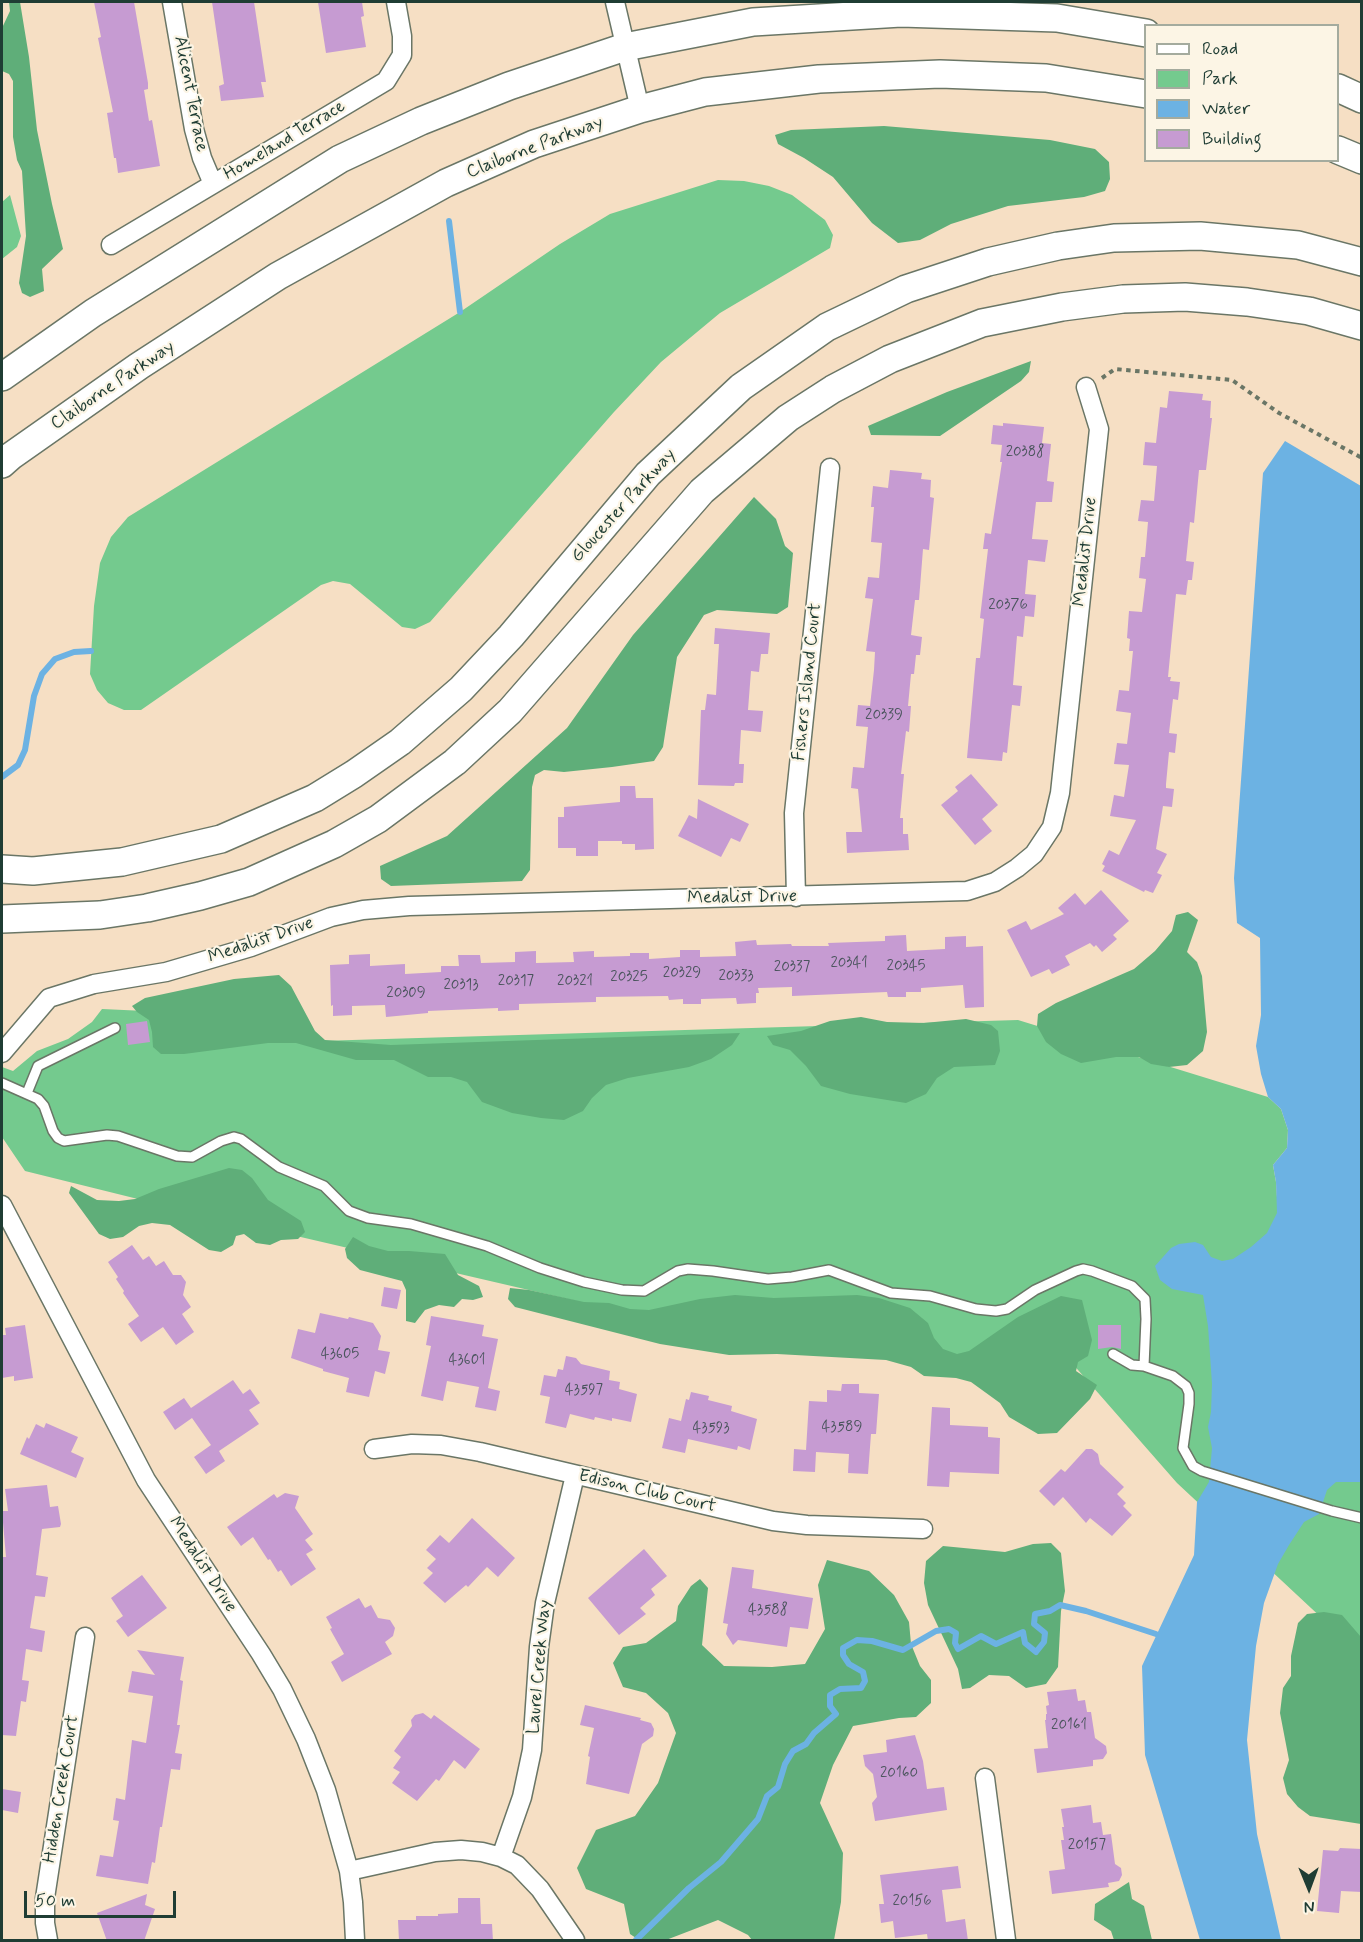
<!DOCTYPE html>
<html>
<head>
<meta charset="utf-8">
<style>
  body { margin:0 }
  #map { position:relative; width:1363px; height:1942px; overflow:hidden; background:#f6dfc4; font-family:Mynerve,sans-serif }
  canvas { display:block }
  .frame { position:absolute; inset:0; border:3px solid #1f3d34; pointer-events:none }
  .legend { position:absolute; left:1144px; top:24px; width:195px; height:138px; box-sizing:border-box; background:#fcf5e5; border:2px solid #a4ab9e; margin:0; padding:8px 10px; list-style:none; font-size:18px; color:#1f3d34 }
  .legend li { display:flex; align-items:center; gap:12px; height:30px }
  .legend b { width:30px; border:2px solid #a4ab9e }
  .north { position:absolute; left:1279px; top:1858px; width:60px; height:60px; -webkit-text-stroke:4px #fcf5e5; paint-order:stroke; rotate:179deg; font-size:16px; font-weight:700; line-height:24px; text-align:center; color:#1f3d34 }
  .north::after { content:''; display:block; margin:auto; width:21px; height:27px; background:#1f3d34; clip-path:polygon(50% 0,100% 100%,50% 72%,0 100%) }
  .scale { position:absolute; left:24px; top:1891px; width:152px; height:27px; box-sizing:border-box; border:3px solid #1f3d34; border-top:0; padding-left:8px; font-size:18px; line-height:21px; white-space:nowrap; color:#1f3d34; -webkit-text-stroke:4px #fcf5e5; paint-order:stroke }
</style>
</head>
<body>
<div id="map">
<canvas width="1363" height="1942"></canvas>
<div class="frame"></div>
<ul class="legend">
<li><b style="height:8px;background:#fff"></b>Road</li>
<li><b style="height:16px;background:#74ca8e"></b>Park</li>
<li><b style="height:16px;background:#6cb2e3"></b>Water</li>
<li><b style="height:16px;background:#c69bd2"></b>Building</li>
</ul>
<div class="north">N</div>
<div class="scale">50 m</div>
</div>
<script>
const g = document.querySelector('canvas').getContext('2d');
g.lineJoin = 'round';
function fill(path, color) { g.fillStyle = color; g.fill(path, 'evenodd'); }
const shape = rows => new Path2D(rows.map(r => 'M' + r).join(''));
function trace(path, color, width, dash) { g.strokeStyle = color; g.lineWidth = width; g.lineCap = dash ? 'butt' : 'round'; g.setLineDash(dash || []); g.stroke(path); }
function write(font, color, halo, rows, align = 'center') {
  g.font = font + ' Mynerve,sans-serif'; g.lineWidth = 4.5; g.setLineDash([]); g.textBaseline = 'middle'; g.strokeStyle = halo; g.fillStyle = color; for (const [text, x, y, turn = 0] of rows) {
    g.save(); g.translate(x, y); g.rotate((+turn || 0) * Math.PI / 180); g.textAlign = isNaN(turn) ? turn : align; if (halo) g.strokeText(text, 0, 0); g.fillText(text, 0, 0); g.restore();
  }
}
fill(shape([
  [718,180,744,181,769,186,792,195,825,220,833,235,830,248,720,313,661,362,614,412,430,622,415,629,402,627,350,584,333,581,321,585,141,710,124,710,108,703,97,690,90,674,94,606,100,563,111,537,128,517,460,312,560,244,610,214],
  [10,195,21,236,17,247,2,259,2,202],
  [102,1009,276,1017,319,1041,1018,1020,1268,1097,1281,1109,1288,1130,1287,1148,1273,1165,1276,1182,1278,1213,1361,1476,1361,1708,1326,1622,1177,1483,1071,1362,800,1353,150,1202,25,1171,2,1137,2,1067,13,1071,37,1051,68,1039,92,1022]
]), '#74ca8e');
fill(shape([
  [9,2,20,2,29,57,37,130,52,204,63,249,42,269,44,291,30,297,22,293,19,283,26,236,22,171,17,160,13,137,13,81,9,74,2,71,2,28,10,11],
  [884,126,1050,140,1095,149,1109,162,1110,179,1105,191,1084,197,1008,206,951,224,920,240,898,243,872,223,833,177,804,158,778,144,775,135,791,130],
  [1031,361,1029,372,1021,381,940,436,871,435,868,426,947,392],
  [754,497,776,519,785,546,793,553,788,607,777,614,717,610,704,615,677,657,663,747,654,761,612,767,564,772,544,770,535,775,532,787,530,870,522,881,391,886,381,879,380,866,447,836,567,728,633,635],
  [1188,912,1198,920,1187,952,1197,962,1202,976,1207,1032,1203,1051,1187,1065,1169,1067,1151,1064,1139,1057,1116,1057,1081,1063,1061,1054,1046,1042,1037,1026,1038,1014,1056,1003,1134,969,1155,951,1172,931,1176,915],
  [279,975,291,986,315,1031,325,1040,391,1045,740,1033,732,1045,711,1059,689,1067,628,1078,606,1085,592,1098,583,1111,564,1120,541,1118,512,1113,482,1102,467,1082,451,1077,428,1077,394,1060,356,1060,296,1043,268,1043,184,1054,161,1054,153,1047,152,1032,149,1020,137,1012,132,1006,145,998,234,979],
  [861,1017,887,1022,924,1023,966,1019,991,1025,998,1031,1000,1051,995,1065,954,1067,937,1078,926,1094,906,1103,850,1094,821,1086,806,1066,790,1050,773,1045,767,1036,801,1031,830,1021],
  [229,1168,242,1170,252,1178,268,1200,301,1221,305,1232,298,1239,281,1240,270,1245,256,1243,244,1234,236,1236,233,1245,221,1252,209,1250,170,1225,152,1223,139,1226,123,1237,110,1239,99,1234,69,1193,71,1186,97,1200,119,1201,135,1199,159,1189],
  [353,1237,369,1246,388,1251,409,1251,445,1254,458,1275,479,1286,483,1297,473,1300,462,1299,454,1307,439,1305,425,1310,415,1323,406,1321,406,1290,402,1281,360,1270,347,1258,345,1249],
  [510,1288,529,1290,584,1302,609,1303,630,1309,649,1310,700,1299,735,1295,774,1298,857,1295,879,1298,910,1308,928,1323,934,1338,943,1349,957,1354,969,1351,1018,1317,1061,1296,1082,1300,1092,1340,1088,1356,1078,1362,1076,1371,1097,1385,1090,1399,1057,1433,1038,1434,1009,1417,1000,1403,971,1382,956,1378,924,1376,911,1367,886,1360,777,1354,729,1355,660,1344,515,1307,508,1299],
  [1051,1543,1061,1553,1065,1591,1061,1611,1058,1667,1046,1684,1026,1688,1009,1676,989,1675,970,1688,962,1689,958,1669,928,1605,924,1583,926,1561,943,1546,1005,1552,1033,1544],
  [827,1560,869,1571,894,1595,909,1622,911,1644,920,1666,931,1680,931,1703,916,1717,899,1718,853,1726,833,1765,820,1803,843,1853,841,1902,834,1940,752,1940,748,1935,718,1920,666,1940,639,1940,630,1934,624,1904,586,1889,577,1868,596,1830,635,1816,658,1783,676,1733,668,1713,646,1693,623,1687,613,1663,623,1647,646,1643,676,1621,678,1606,691,1586,700,1579,708,1588,702,1645,724,1666,772,1667,805,1664,825,1629,818,1585],
  [1324,1612,1342,1615,1361,1637,1361,1824,1310,1816,1298,1807,1287,1794,1283,1778,1289,1760,1280,1713,1283,1688,1291,1676,1291,1656,1298,1623,1307,1614],
  [1129,1882,1132,1899,1144,1906,1152,1940,1114,1940,1111,1931,1094,1920,1095,1904]
]), '#5fae79');
fill(shape([
  [1285,441,1361,486,1362,1482,1336,1482,1327,1490,1319,1514,1304,1522,1289,1545,1278,1564,1264,1603,1256,1646,1247,1740,1257,1834,1281,1940,1200,1940,1145,1755,1142,1666,1194,1555,1197,1502,1209,1482,1212,1448,1208,1427,1211,1412,1212,1384,1208,1326,1203,1295,1172,1289,1160,1280,1155,1266,1171,1248,1179,1244,1195,1242,1203,1245,1211,1257,1222,1261,1233,1259,1251,1247,1267,1233,1277,1213,1276,1182,1273,1165,1287,1148,1288,1130,1281,1109,1268,1097,1261,1074,1256,1046,1261,1015,1260,938,1237,923,1234,878,1263,473]
]), '#6cb2e3');
trace(shape([
  [449,221,460,312],
  [2,777,18,765,25,750,34,696,42,674,55,659,74,652,91,651],
  [636,1940,689,1888,721,1862,758,1819,767,1796,778,1787,785,1764,793,1751,806,1744,814,1733,836,1714,830,1706,830,1695,840,1689,861,1688,865,1681,863,1672,849,1664,843,1655,843,1648,857,1640,872,1641,903,1650,936,1631,949,1629,956,1633,955,1643,958,1649,981,1636,996,1644,1023,1632,1025,1643,1036,1652,1044,1642,1045,1633,1034,1624,1035,1614,1050,1611,1060,1605,1086,1611,1156,1634]
]), '#6cb2e3', 6);
fill(shape([
  [94,2,134,2,148,83,148,89,144,90,149,121,152,120,160,166,118,173,116,158,114,158,107,113,113,112,98,38,101,37],
  [212,2,254,2,266,82,261,82,264,97,221,101,219,86,224,84],
  [318,2,362,2,364,16,361,17,366,47,326,53],
  [1169,391,1203,394,1202,400,1211,401,1210,418,1212,418,1206,470,1199,470,1194,523,1190,522,1186,561,1194,562,1192,580,1188,580,1186,595,1176,594,1168,677,1171,677,1170,681,1180,682,1178,700,1173,699,1169,733,1177,734,1175,753,1169,752,1166,784,1166,788,1174,789,1172,807,1163,806,1156,849,1167,854,1157,873,1162,875,1153,893,1145,890,1144,892,1102,871,1105,866,1102,864,1109,850,1119,855,1136,820,1110,816,1114,795,1124,797,1129,765,1114,764,1117,743,1127,744,1131,713,1116,711,1119,690,1129,691,1133,651,1129,651,1130,639,1127,638,1129,611,1142,612,1146,579,1139,578,1141,557,1145,557,1148,522,1138,521,1141,500,1154,501,1157,466,1143,465,1145,442,1156,443,1160,407,1167,408],
  [1003,423,1044,427,1042,443,1051,444,1047,481,1054,482,1052,502,1036,502,1032,539,1048,540,1045,562,1028,560,1025,594,1036,595,1034,617,1025,616,1023,637,1017,636,1013,685,1022,686,1020,706,1012,705,1007,753,1003,752,1002,761,967,758,976,658,980,658,984,619,980,618,988,549,983,549,985,533,991,534,1002,462,1000,462,1002,445,991,444,993,425,1003,426],
  [890,470,922,473,921,479,931,480,930,497,934,498,929,550,923,549,919,600,915,600,911,635,922,637,920,655,916,655,914,674,911,674,908,706,911,706,909,732,906,731,901,774,904,774,900,818,903,818,903,834,908,834,909,850,847,853,846,832,862,832,858,789,851,788,853,767,864,768,868,727,856,726,858,705,870,706,874,670,875,652,866,651,873,599,865,598,868,577,879,578,882,543,871,542,874,507,871,507,873,486,888,488],
  [715,628,770,633,768,654,761,654,759,672,751,671,748,710,763,711,761,732,741,730,739,764,744,764,743,783,735,783,734,786,698,785,701,710,705,710,707,694,716,695,719,644,714,644],
  [971,774,998,805,982,819,992,831,975,845,941,805,958,791,955,787],
  [620,786,635,786,636,798,653,798,654,849,635,850,635,844,622,844,622,841,598,841,598,856,576,856,576,848,558,848,558,817,564,817,564,807,620,802],
  [698,799,749,824,740,842,731,838,721,857,678,836,689,815,697,819],
  [1101,890,1129,921,1113,935,1117,939,1102,952,1096,945,1094,947,1090,943,1065,956,1070,965,1052,974,1049,969,1031,977,1007,930,1026,921,1031,930,1064,914,1058,908,1075,893,1085,905],
  [906,935,907,951,945,949,945,937,966,936,966,947,983,946,984,1007,965,1008,963,985,921,988,921,992,906,992,906,997,888,997,887,992,792,996,792,987,758,988,759,993,756,993,756,1003,737,1004,736,998,701,999,701,1004,683,1004,683,999,669,1000,668,996,596,997,596,1002,519,1004,519,1010,498,1011,498,1008,428,1011,428,1013,386,1017,385,1005,352,1006,352,1015,333,1016,333,1005,331,1006,330,965,349,964,349,955,370,954,370,966,405,964,405,974,441,972,441,966,459,966,458,955,480,955,481,963,515,962,515,952,536,951,536,963,574,962,573,952,594,951,594,957,630,956,630,953,649,953,649,959,680,957,680,950,700,950,700,957,736,956,735,942,756,940,757,945,791,944,792,946,829,946,828,943,885,941,885,936],
  [147,1021,150,1042,128,1045,126,1024],
  [132,1245,143,1260,149,1256,156,1266,164,1261,173,1275,181,1275,186,1282,183,1295,191,1307,182,1314,194,1332,176,1345,163,1327,141,1342,128,1324,139,1316,123,1293,124,1291,116,1279,118,1277,108,1262],
  [384,1287,401,1290,397,1309,381,1306],
  [320,1313,348,1319,349,1317,373,1323,381,1336,378,1350,390,1352,385,1374,375,1371,369,1397,346,1392,349,1378,323,1371,323,1369,291,1358,298,1329,315,1333],
  [431,1316,484,1325,482,1336,498,1339,488,1388,500,1391,496,1411,475,1407,479,1387,447,1381,443,1401,421,1396,431,1346,426,1345],
  [25,1325,33,1378,14,1381,14,1376,2,1378,2,1335,6,1335,5,1328],
  [1098,1325,1121,1325,1121,1349,1112,1347,1098,1349],
  [566,1356,576,1358,581,1364,610,1371,609,1380,620,1382,619,1389,637,1394,631,1422,612,1418,612,1421,595,1417,594,1420,570,1414,566,1428,545,1423,550,1397,540,1395,544,1375,556,1377,558,1369,563,1370],
  [233,1380,243,1394,250,1389,260,1403,249,1410,259,1424,219,1451,225,1461,206,1474,194,1457,211,1445,192,1418,175,1430,163,1412,184,1398,191,1408],
  [842,1384,859,1384,859,1393,879,1394,876,1434,871,1434,868,1474,848,1473,849,1454,816,1452,815,1472,793,1471,794,1449,806,1450,809,1401,827,1402,827,1390,841,1391],
  [691,1392,709,1396,708,1400,732,1406,731,1411,757,1419,750,1450,738,1446,737,1450,688,1439,685,1453,662,1448,669,1418,681,1421,686,1399,689,1400],
  [932,1407,950,1408,950,1425,988,1427,988,1437,1000,1438,999,1474,950,1472,949,1487,927,1486],
  [46,1423,78,1437,71,1452,84,1458,76,1478,20,1454,27,1437,29,1439,36,1424,44,1428],
  [1086,1449,1092,1449,1098,1454,1100,1464,1124,1487,1117,1494,1126,1503,1123,1506,1132,1515,1112,1536,1090,1518,1086,1523,1063,1497,1054,1506,1039,1491,1061,1469,1065,1472],
  [47,1485,50,1507,58,1506,61,1524,60,1527,42,1529,36,1575,48,1577,45,1597,35,1596,30,1628,45,1631,42,1652,26,1649,22,1680,29,1681,26,1702,21,1701,16,1736,2,1735,2,1557,6,1557,2,1511,8,1511,5,1489],
  [285,1493,299,1496,295,1508,313,1534,305,1540,313,1550,306,1554,316,1569,291,1586,281,1570,278,1572,270,1559,268,1560,253,1537,241,1546,227,1527,274,1494,277,1498],
  [472,1518,515,1558,498,1577,487,1567,468,1587,466,1585,445,1603,423,1583,433,1573,427,1568,436,1559,426,1550,440,1535,449,1543],
  [644,1549,667,1576,651,1589,655,1595,640,1608,646,1614,619,1635,588,1598],
  [732,1567,754,1570,752,1588,813,1598,808,1629,790,1627,787,1647,738,1640,733,1645,726,1634,728,1624,723,1623],
  [142,1575,167,1608,128,1637,116,1621,123,1616,111,1598],
  [359,1598,365,1608,371,1605,378,1618,390,1620,395,1628,393,1636,385,1642,392,1654,342,1682,331,1662,344,1654,330,1629,332,1628,326,1617],
  [137,1650,184,1657,180,1680,183,1681,177,1725,180,1725,175,1753,182,1754,180,1770,171,1769,162,1827,160,1827,155,1863,152,1862,148,1884,96,1876,100,1855,113,1857,119,1821,113,1820,116,1798,125,1800,132,1740,146,1743,153,1696,128,1692,132,1671,155,1675],
  [1076,1689,1078,1701,1085,1700,1087,1712,1091,1712,1095,1738,1106,1746,1107,1753,1103,1759,1093,1760,1093,1766,1037,1773,1034,1749,1048,1748,1045,1720,1046,1720,1046,1714,1047,1714,1046,1706,1049,1705,1047,1692],
  [585,1705,641,1718,640,1720,651,1723,654,1729,653,1736,642,1744,629,1794,586,1784,590,1757,588,1756,594,1728,580,1725],
  [423,1713,431,1719,434,1715,480,1749,465,1769,454,1760,439,1781,436,1779,417,1801,392,1783,400,1772,393,1768,401,1757,394,1751,412,1726,411,1720,415,1715],
  [915,1735,923,1761,927,1789,944,1787,947,1810,875,1821,872,1803,877,1797,873,1774,865,1766,863,1755,887,1752,886,1740],
  [2,1789,21,1792,18,1813,2,1810],
  [1091,1805,1093,1823,1101,1822,1103,1835,1111,1834,1115,1864,1121,1868,1122,1875,1119,1881,1108,1883,1109,1887,1052,1894,1049,1871,1065,1869,1061,1840,1064,1840,1062,1827,1064,1827,1061,1809],
  [1340,1848,1362,1849,1362,1892,1341,1891,1339,1913,1317,1911,1323,1850,1338,1851],
  [958,1866,961,1888,942,1890,946,1922,965,1919,968,1941,928,1941,927,1934,895,1938,893,1921,881,1923,879,1904,884,1904,880,1875],
  [147,1894,145,1905,155,1909,144,1941,107,1941,97,1913],
  [458,1898,480,1898,481,1924,492,1924,493,1941,399,1941,398,1920,416,1920,416,1916,438,1916,438,1914,458,1913]
]), '#c69bd2');
const lane = shape([
  [2,1083,38,1099,44,1106,53,1131,58,1138,64,1141,107,1135,118,1136,177,1156,192,1157,221,1141,234,1137,241,1139,279,1167,324,1186,349,1211,368,1218,411,1224,487,1246,540,1268,584,1282,622,1290,644,1291,678,1271,688,1269,713,1271,768,1279,792,1277,829,1270,891,1293,930,1296,976,1309,996,1311,1007,1309,1035,1290,1076,1271,1083,1269,1092,1271,1132,1286,1145,1299,1146,1319,1144,1366,1173,1376,1186,1386,1189,1393,1189,1404,1183,1448,1193,1466,1202,1471,1332,1511,1362,1518],
  [27,1093,38,1066,115,1028],
  [1113,1354,1132,1365,1144,1366]
]);
const street = shape([
  [172,2,194,129,202,158,213,184],
  [615,2,640,109],
  [111,245,386,81,402,55,402,36,396,2],
  [796,897,794,813,830,468],
  [2,1053,49,998,94,984,166,972,251,947,331,917,363,910,409,906,967,891,995,882,1017,868,1034,854,1052,827,1060,793,1099,429,1086,387],
  [2,1205,146,1480,261,1654,282,1689,306,1739,326,1790,349,1871,353,1902,355,1940],
  [374,1449,412,1444,441,1445,480,1452,773,1521,807,1525,923,1529],
  [985,1778,1006,1940],
  [501,1857,522,1797,532,1750,539,1647,545,1603,575,1475],
  [349,1871,435,1852,461,1850,482,1852,501,1857,517,1865,540,1889,575,1940],
  [48,1940,45,1923,45,1898,85,1637]
]);
const secondary = shape([
  [1338,88,1362,99],
  [1338,150,1362,160],
  [2,377,93,313,340,159,421,121,509,86,625,47,753,22,901,13,1057,18,1146,33],
  [2,464,11,456,139,366,278,276,446,183,534,144,640,109,705,92,819,79,940,74,1046,78,1146,94],
  [2,869,33,871,122,862,221,839,315,798,354,774,400,742,461,689,511,636,648,474,741,387,827,327,906,289,988,262,1058,246,1114,238,1200,236,1298,245,1362,262],
  [2,919,100,915,147,908,200,896,249,882,287,865,334,844,378,819,455,762,510,711,702,491,788,418,833,389,890,359,982,323,1062,307,1123,299,1185,297,1247,302,1309,311,1362,326]
]);
trace(lane, '#6a7666', 12);
trace(street, '#6a7666', 21);
trace(secondary, '#6a7666', 30);
trace(shape([
  [1102,378,1115,369,1232,380,1279,413,1362,458]
]), '#6a7666', 4, [4.5, 4.5]);
trace(lane, '#fff', 9);
trace(street, '#fff', 18);
trace(secondary, '#fff', 27);
write('15px', '#49545c', null, [
  ["20388",1025,453],
  ["20376",1008,606],
  ["20339",884,716],
  ["20341",849,964],
  ["20345",906,967],
  ["20337",792,968],
  ["20329",682,974],
  ["20333",736,977],
  ["20325",629,978],
  ["20317",516,982],
  ["20321",575,982],
  ["20313",461,986],
  ["20309",406,994],
  ["43605",340,1355],
  ["43601",467,1361],
  ["43597",584,1391],
  ["43589",842,1428],
  ["43593",711,1429],
  ["43588",768,1611],
  ["20161",1069,1726],
  ["20160",899,1774],
  ["20157",1087,1846],
  ["20156",912,1902]
]);
write('18px', '#1f3d34', '#fcf5e5', [
  ["Alicent Terrace",190,94,79],
  ["Homeland Terrace",285,141,-31],
  ["Claiborne Parkway",535,148,-21],
  ["Claiborne Parkway",113,386,-34],
  ["Gloucester Parkway",624,506,-48],
  ["Medalist Drive",1086,552,-84],
  ["Fishers Island Court",808,682,-84],
  ["Medalist Drive",742,898,-1],
  ["Medalist Drive",261,941,-19],
  ["Edison Club Court",647,1492,13],
  ["Medalist Drive",202,1565,57],
  ["Laurel Creek Way",540,1667,-85],
  ["Hidden Creek Court",62,1789,-81]
]);
</script>
</body>
</html>
